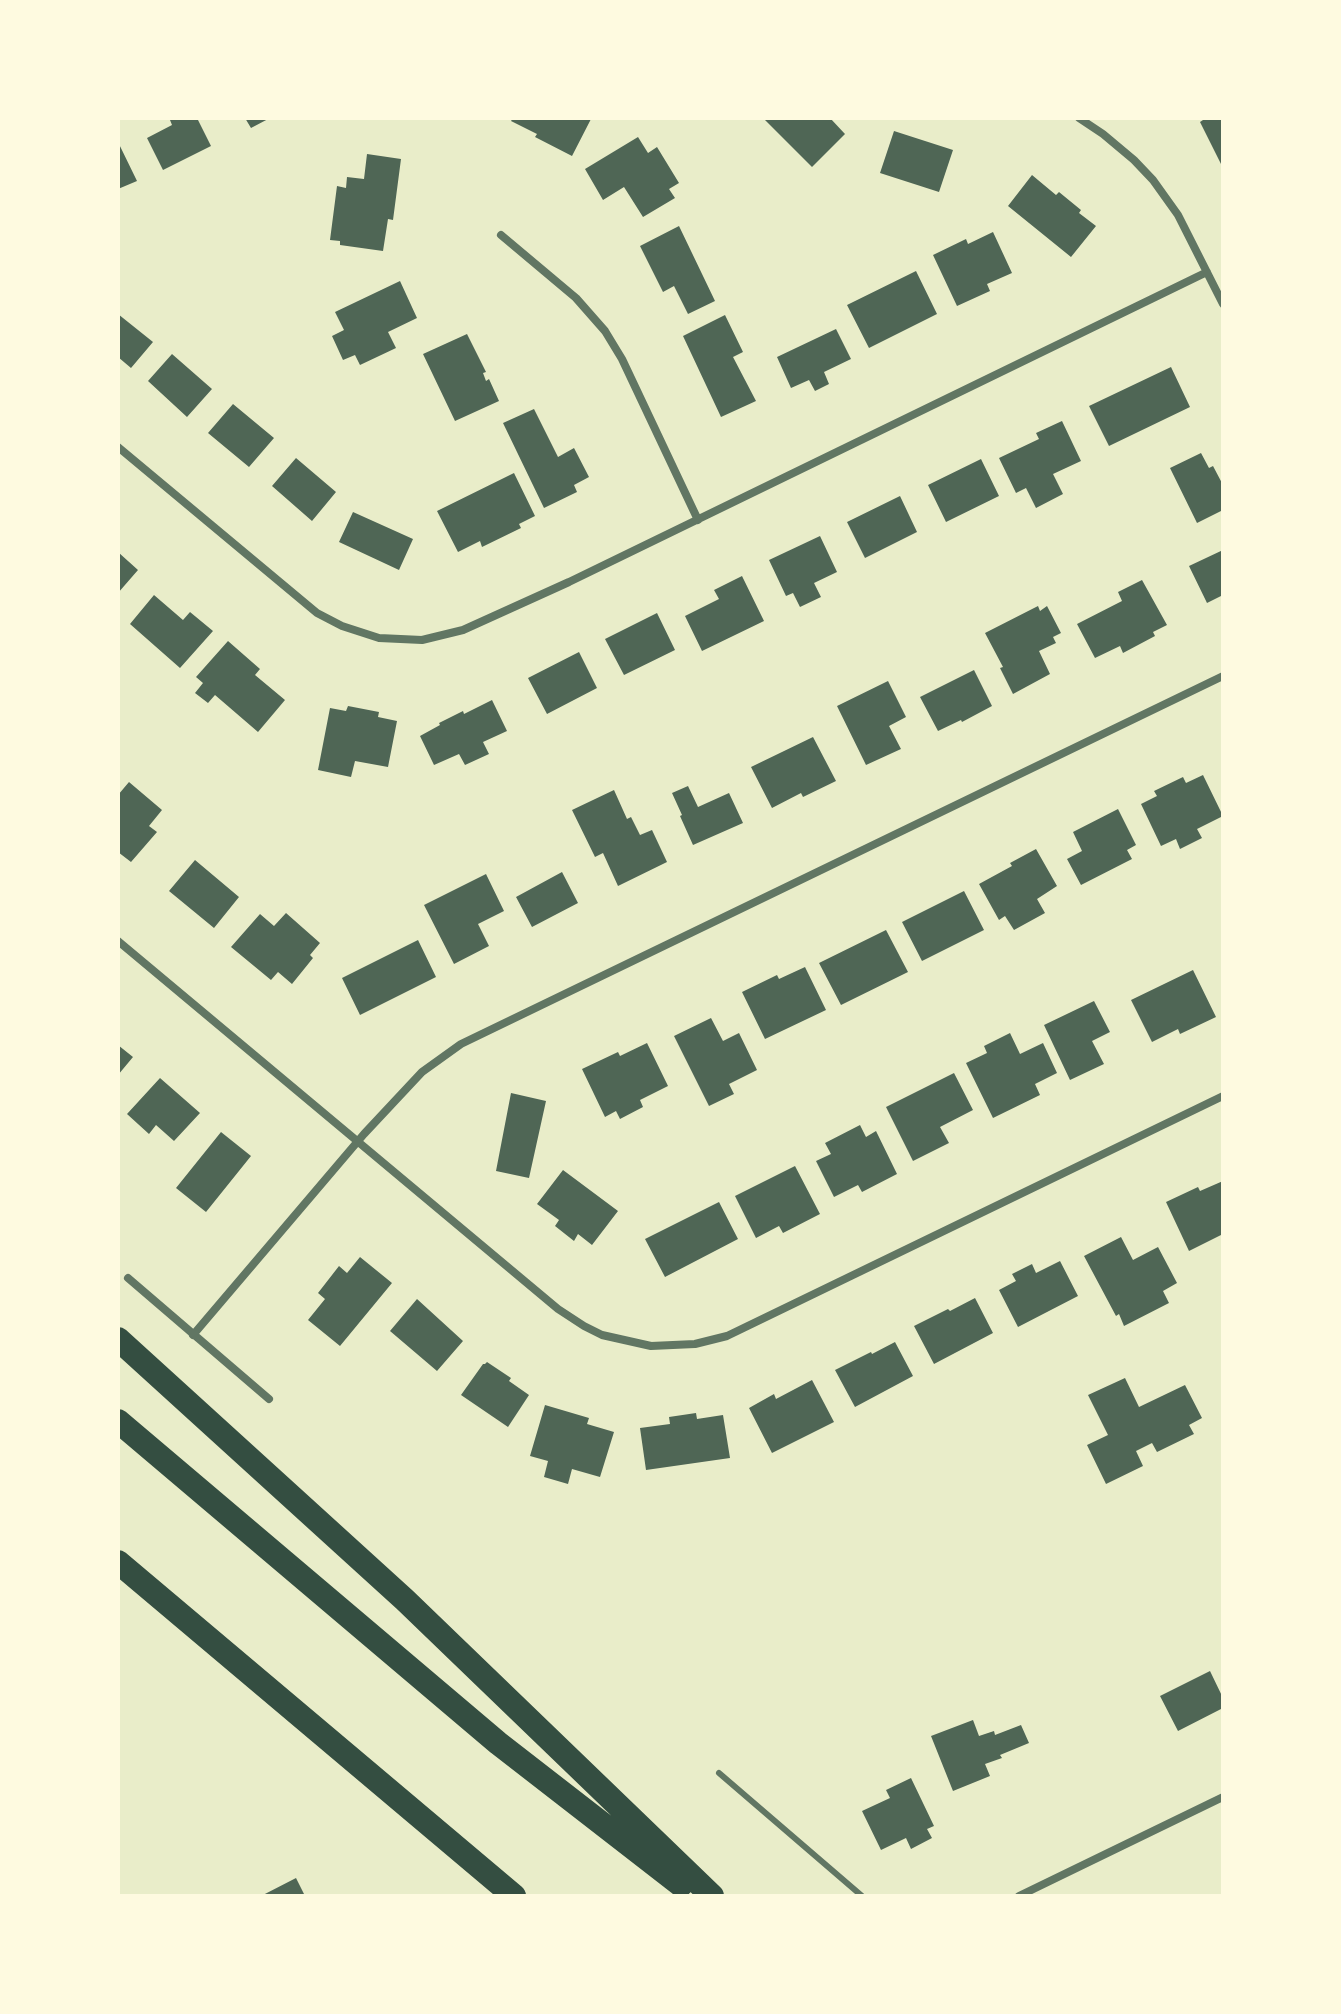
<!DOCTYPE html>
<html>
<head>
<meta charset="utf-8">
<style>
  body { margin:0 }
  #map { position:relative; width:1341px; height:2014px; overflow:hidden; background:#e9edc9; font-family:Overpass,sans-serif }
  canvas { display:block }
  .frame { position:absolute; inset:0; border:120px solid #fefae0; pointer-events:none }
</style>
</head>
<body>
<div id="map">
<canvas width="1341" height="2014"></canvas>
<div class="frame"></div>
</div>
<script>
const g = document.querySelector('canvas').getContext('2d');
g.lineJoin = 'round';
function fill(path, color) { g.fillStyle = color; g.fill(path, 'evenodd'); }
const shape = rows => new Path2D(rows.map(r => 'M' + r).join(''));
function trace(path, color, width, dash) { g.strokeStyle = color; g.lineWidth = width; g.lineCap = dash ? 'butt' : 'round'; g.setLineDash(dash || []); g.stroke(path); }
fill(shape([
  [174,118,197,118,211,146,163,170,147,138,172,125,170,120],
  [245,118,270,118,251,128],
  [513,118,590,118,591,119,572,156,535,137,537,134,511,121],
  [763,118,830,118,845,134,812,167],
  [1202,118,1223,118,1223,168,1200,122,1203,120],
  [894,131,953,150,939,192,880,173],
  [638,137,648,153,657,147,679,183,669,189,675,198,643,217,624,187,603,200,585,169],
  [118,142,137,181,118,189],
  [367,154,401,159,393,220,388,219,383,251,340,245,340,241,330,240,337,186,346,188,347,177,364,179],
  [1032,175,1056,195,1059,192,1081,210,1079,213,1096,226,1071,257,1008,206],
  [679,226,715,301,688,314,674,286,663,292,640,246],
  [993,232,1012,273,987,284,990,291,957,306,933,255,966,239,968,244],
  [916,271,937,314,869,348,847,305],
  [400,281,417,318,388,332,396,348,360,365,355,355,343,360,332,336,344,330,335,312],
  [118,314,153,342,131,368,118,357],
  [725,315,743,352,733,357,756,401,721,417,683,336],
  [836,329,851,359,824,372,829,384,815,391,809,380,791,388,777,357],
  [467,334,486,372,483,373,486,381,489,379,499,401,455,421,423,354],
  [172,354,212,389,187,417,148,381],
  [1171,367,1190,407,1109,446,1089,406],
  [233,404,274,438,249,467,208,433],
  [534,409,558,457,574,448,589,477,574,485,577,492,544,508,503,423],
  [1062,421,1081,461,1053,474,1063,494,1036,508,1026,488,1016,493,999,458,1039,439,1036,433],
  [1201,453,1209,468,1213,466,1223,485,1223,510,1197,523,1170,468],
  [296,458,336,492,312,521,272,486],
  [981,459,999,496,946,522,928,485],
  [514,473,535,516,519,524,521,528,482,547,480,541,458,552,437,511],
  [900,496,917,532,865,558,847,522],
  [353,512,413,539,399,570,339,542],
  [820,536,837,572,814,583,821,597,800,607,793,593,786,596,769,560],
  [1223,550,1223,595,1207,603,1189,566],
  [118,552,138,570,118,593],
  [742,576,764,621,702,651,685,616,719,599,714,590],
  [1142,580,1167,625,1153,632,1155,636,1123,653,1120,646,1095,658,1077,624,1122,601,1118,592],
  [154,595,183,620,190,612,213,631,180,668,130,624],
  [1038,606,1040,611,1047,606,1061,633,1053,637,1056,643,1039,651,1050,674,1013,694,1000,668,1003,667,985,633],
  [657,613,675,650,624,675,605,639],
  [228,641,260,669,255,675,285,700,258,732,215,695,208,703,195,693,203,683,196,677],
  [579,652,597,688,547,714,528,678],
  [974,670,992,706,962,722,961,720,938,731,920,697],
  [888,681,906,717,889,726,901,749,866,765,837,706],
  [492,700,507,731,483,742,489,754,465,765,459,754,434,765,420,736,440,725,439,723,463,711,464,714],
  [348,706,379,712,378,717,397,721,388,767,355,761,351,777,318,770,330,708,346,711],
  [813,737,836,781,803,797,801,793,772,808,751,767],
  [1203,775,1223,816,1197,829,1202,838,1180,849,1176,839,1161,846,1141,804,1157,796,1154,791,1183,777,1186,783],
  [129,782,162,810,149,826,157,832,131,862,118,852,118,795],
  [688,786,698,807,729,793,743,823,693,845,680,816,682,815,672,793],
  [614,790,627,819,631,817,640,835,652,830,667,862,618,886,603,853,595,857,572,810],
  [1118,809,1136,845,1127,850,1132,859,1081,885,1067,859,1082,851,1073,832],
  [1036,849,1057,886,1037,899,1045,913,1014,930,1005,916,999,920,979,884,1012,866,1010,863],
  [195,860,239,897,214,928,169,891],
  [562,872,578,903,532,927,516,897],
  [486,874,504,911,478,924,489,946,454,964,424,905],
  [964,891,984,930,922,961,902,922],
  [286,913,320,943,310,955,313,958,292,984,278,972,271,980,231,947,260,914,274,926],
  [886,930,908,972,841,1005,819,963],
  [418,940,436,977,360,1015,342,978],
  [805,967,826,1010,765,1039,742,992,777,975,779,979],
  [1193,970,1216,1017,1180,1034,1178,1029,1152,1042,1131,1000],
  [1094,1001,1110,1032,1092,1041,1104,1064,1070,1080,1044,1025],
  [711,1018,723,1041,739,1033,757,1070,729,1084,734,1094,709,1106,674,1036],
  [1010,1033,1020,1054,1043,1043,1057,1073,1035,1084,1040,1095,993,1118,966,1063,987,1053,984,1046],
  [647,1043,668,1086,640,1100,643,1107,620,1119,616,1111,605,1117,582,1069,618,1052,620,1056],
  [118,1045,133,1057,118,1075],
  [954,1073,973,1110,940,1127,949,1143,913,1161,886,1107],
  [160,1078,200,1113,174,1141,156,1125,149,1134,127,1114],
  [511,1093,546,1101,529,1178,496,1171],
  [860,1125,866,1137,876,1131,897,1174,862,1192,858,1185,834,1197,816,1161,831,1154,825,1143],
  [221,1132,251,1156,206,1212,176,1188],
  [795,1166,820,1214,783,1233,779,1226,756,1238,735,1196],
  [563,1170,618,1211,592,1245,578,1234,574,1241,555,1226,559,1220,537,1204],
  [1223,1181,1223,1234,1189,1251,1166,1202,1198,1187,1200,1191],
  [719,1202,738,1239,665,1277,645,1239],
  [1121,1237,1133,1260,1158,1247,1177,1283,1163,1291,1169,1303,1124,1326,1119,1314,1116,1316,1084,1256],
  [360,1257,392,1283,340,1346,308,1320,325,1299,318,1293,339,1266,347,1273],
  [1060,1261,1078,1296,1018,1327,999,1290,1016,1281,1012,1274,1032,1264,1036,1273],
  [975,1298,993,1333,934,1364,914,1326,948,1309,950,1311],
  [417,1299,463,1341,437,1371,390,1331],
  [895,1342,913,1376,855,1407,835,1370,871,1352,872,1354],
  [487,1362,511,1378,509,1381,529,1395,508,1427,461,1395,483,1364,485,1364],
  [1125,1378,1139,1407,1185,1385,1202,1418,1189,1425,1194,1434,1157,1452,1152,1443,1136,1451,1143,1466,1106,1484,1087,1445,1108,1435,1088,1395],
  [812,1380,834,1422,772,1453,749,1408,774,1394,776,1399],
  [545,1405,589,1418,587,1424,614,1432,600,1477,572,1469,568,1484,544,1477,548,1461,530,1456],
  [696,1413,697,1419,723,1415,730,1458,646,1470,640,1428,670,1424,669,1417],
  [1210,1671,1223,1698,1223,1708,1178,1731,1160,1696],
  [973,1720,979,1736,994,1731,995,1735,1021,1725,1029,1743,1000,1755,1002,1758,985,1764,990,1776,953,1791,931,1736],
  [911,1778,934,1826,927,1829,932,1838,911,1849,906,1838,881,1850,862,1811,890,1798,886,1790],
  [296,1878,305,1896,261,1896]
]), '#4f6655');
trace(shape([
  [719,1773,862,1896]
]), '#617663', 6);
trace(shape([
  [1079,118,1103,134,1134,160,1153,180,1178,215,1223,304],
  [501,235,576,298,605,331,622,359,698,520],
  [118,447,317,613,342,626,379,638,422,640,463,630,569,582,1207,272],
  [118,941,558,1309,584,1326,602,1335,651,1346,695,1344,727,1336,1223,1096],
  [128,1278,269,1399],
  [193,1335,364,1134,422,1072,461,1044,1223,676],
  [1019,1896,1223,1797]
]), '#617663', 8);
trace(shape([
  [118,1339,405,1600,712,1896],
  [118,1421,498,1743,681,1885],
  [118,1562,514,1896]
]), '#344e41', 24);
</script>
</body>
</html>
